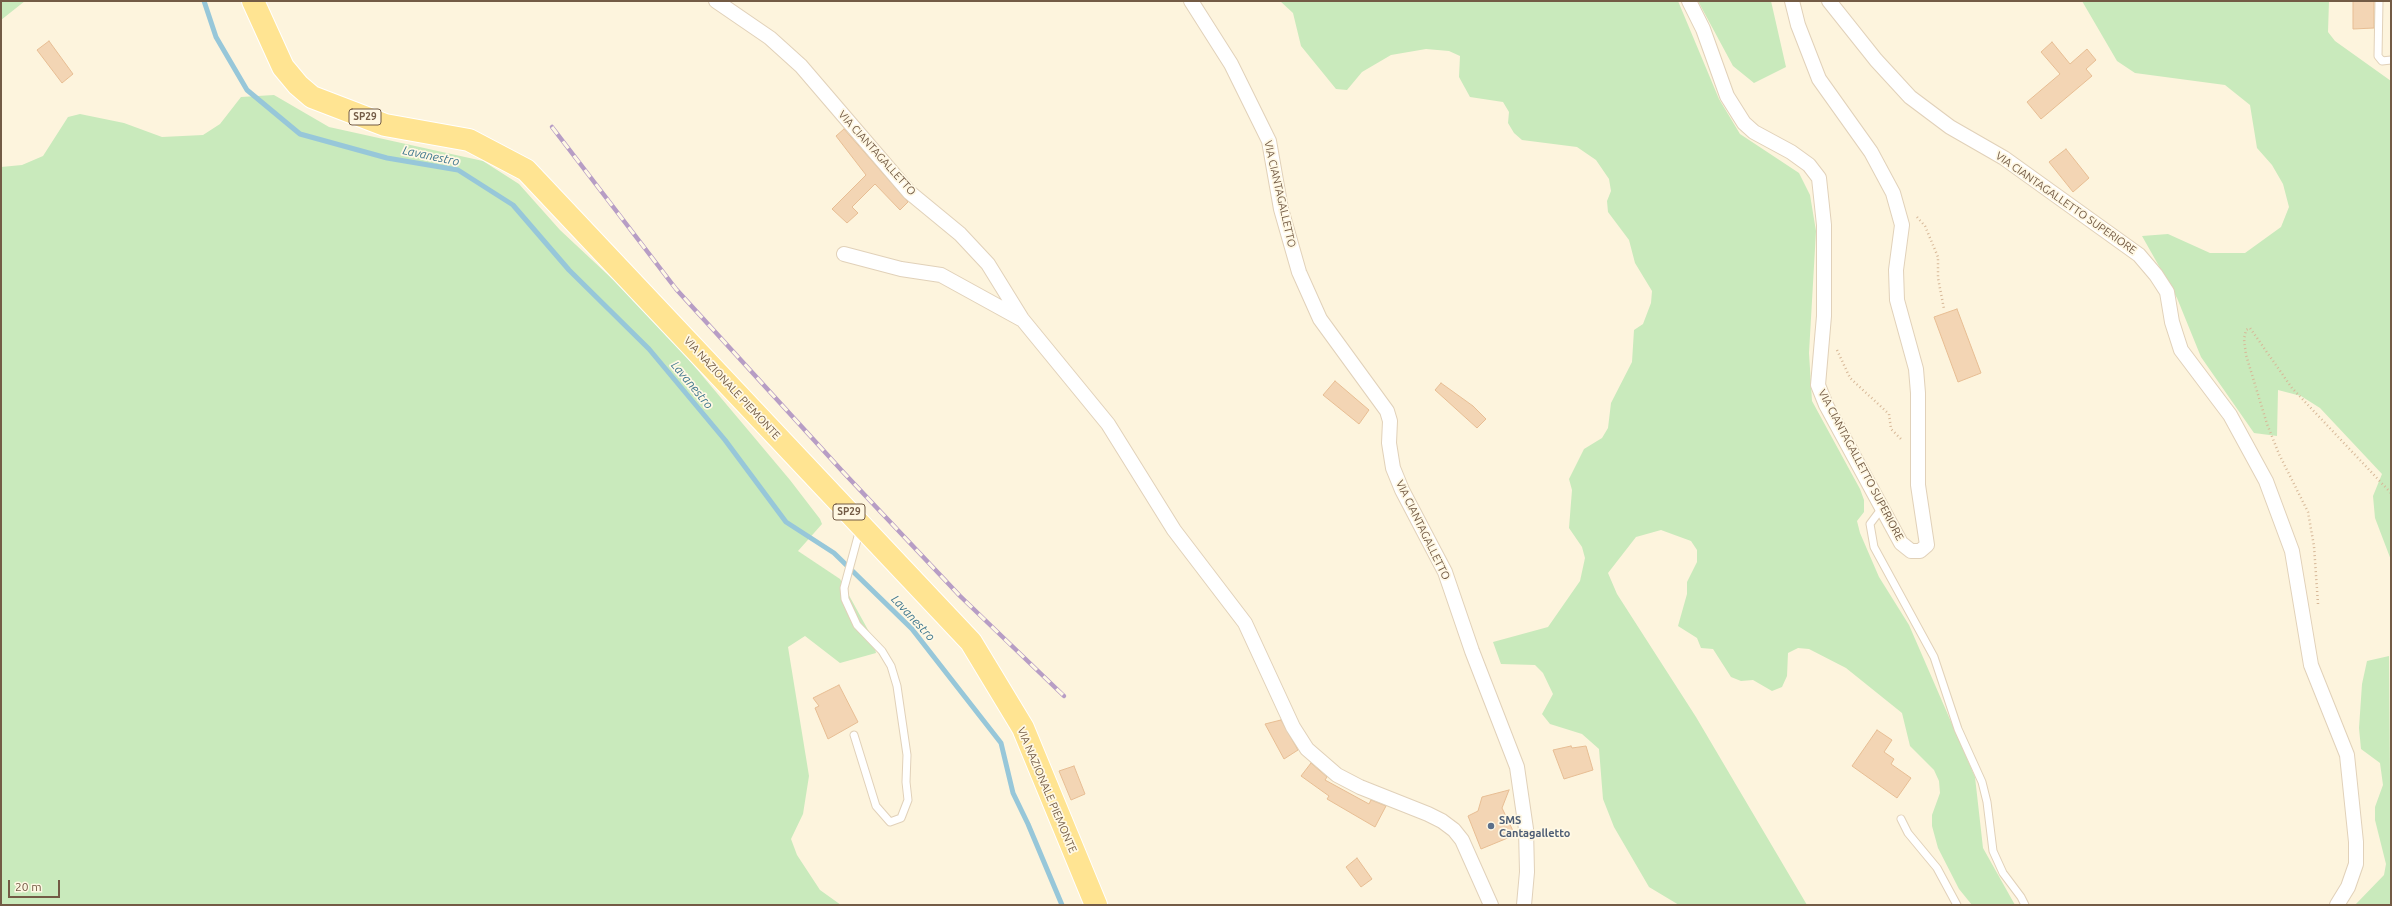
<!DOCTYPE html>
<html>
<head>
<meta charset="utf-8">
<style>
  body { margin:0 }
  #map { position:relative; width:2392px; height:906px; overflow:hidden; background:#fdf4dd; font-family:Ubuntu,sans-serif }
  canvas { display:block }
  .frame { position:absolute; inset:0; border:2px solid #735b45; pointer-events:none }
  .scale { position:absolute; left:8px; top:880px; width:52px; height:18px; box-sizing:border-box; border:2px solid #735b45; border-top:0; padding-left:5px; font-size:12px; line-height:14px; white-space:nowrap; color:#735b45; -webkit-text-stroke:3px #fff8e4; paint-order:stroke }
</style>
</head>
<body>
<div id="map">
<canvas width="2392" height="906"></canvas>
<div class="frame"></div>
<div class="scale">20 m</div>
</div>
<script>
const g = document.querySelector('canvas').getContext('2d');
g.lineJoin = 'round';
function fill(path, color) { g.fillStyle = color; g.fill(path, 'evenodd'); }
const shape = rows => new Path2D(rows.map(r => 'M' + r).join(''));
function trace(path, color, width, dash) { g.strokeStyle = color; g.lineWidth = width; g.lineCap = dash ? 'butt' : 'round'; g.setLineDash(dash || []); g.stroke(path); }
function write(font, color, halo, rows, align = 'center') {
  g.font = font + ' Ubuntu,sans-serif'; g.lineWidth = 3.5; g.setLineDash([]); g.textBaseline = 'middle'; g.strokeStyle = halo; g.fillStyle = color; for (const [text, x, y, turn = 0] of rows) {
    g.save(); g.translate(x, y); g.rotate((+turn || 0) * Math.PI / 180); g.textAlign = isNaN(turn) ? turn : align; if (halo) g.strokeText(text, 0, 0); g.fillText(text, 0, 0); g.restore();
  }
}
fill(shape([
  [1,1,25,1,1,20],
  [1280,1,1678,1,1719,99,1740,134,1799,173,1810,195,1816,231,1809,353,1812,401,1860,489,1864,500,1864,512,1857,521,1860,533,1879,577,1909,625,1975,777,1983,848,2015,905,1972,905,1959,889,1938,848,1932,826,1932,815,1940,793,1939,781,1934,770,1910,746,1902,713,1846,668,1809,649,1798,648,1788,653,1787,676,1782,687,1772,691,1753,680,1741,681,1731,677,1713,649,1701,648,1697,638,1678,626,1687,594,1687,582,1697,562,1697,550,1691,541,1661,530,1636,537,1608,573,1617,594,1696,717,1807,905,1679,905,1649,887,1614,827,1603,799,1599,749,1582,734,1550,724,1542,714,1553,694,1543,673,1535,665,1501,664,1493,642,1548,627,1580,581,1585,558,1582,547,1569,528,1572,490,1569,479,1584,449,1602,438,1608,428,1611,403,1632,362,1634,330,1643,324,1651,303,1652,291,1635,263,1629,240,1608,212,1607,201,1611,191,1609,179,1596,160,1577,147,1522,140,1514,133,1508,123,1509,112,1503,102,1470,97,1459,77,1460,56,1449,51,1426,49,1391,55,1362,72,1347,90,1336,89,1301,46,1293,13],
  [1698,1,1771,1,1786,67,1754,83,1733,66],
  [2082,1,2329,1,2328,32,2335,41,2391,81,2391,560,2375,518,2373,496,2382,474,2320,408,2301,396,2278,390,2277,436,2254,433,2201,357,2177,298,2142,236,2168,234,2210,253,2245,253,2281,227,2289,207,2283,184,2272,165,2257,148,2250,105,2225,85,2135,73,2117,61],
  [274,95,329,127,483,161,519,184,560,230,653,317,790,480,820,519,822,524,798,551,840,579,873,639,876,653,840,663,805,636,788,647,809,776,803,814,791,839,797,855,820,890,841,905,1,905,1,167,22,165,43,156,68,117,80,114,124,123,162,137,203,135,220,124,241,97],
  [2389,656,2391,905,2355,905,2384,875,2386,864,2375,820,2375,807,2383,785,2380,763,2361,749,2359,728,2362,684,2367,661]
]), '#c9eabc');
trace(shape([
  [204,1,216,37,247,90,300,134,387,158,458,170,513,205,569,270,649,349,725,440,786,522,834,553,912,629,1001,743,1013,793,1028,824,1062,905]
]), '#97c7d9', 5);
const building = shape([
  [2353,1,2374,1,2374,28,2353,29,2353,1],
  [49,41,73,74,62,83,37,50,49,41],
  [2052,42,2070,64,2087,49,2096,60,2086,69,2092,76,2041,119,2027,102,2060,74,2041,52,2052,42],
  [844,129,908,202,900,210,875,184,852,207,858,213,847,223,832,209,866,175,836,136,844,129],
  [2066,149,2089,178,2073,192,2049,162,2066,149],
  [1957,309,1981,373,1958,382,1934,317,1957,309],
  [1335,381,1369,410,1359,424,1323,395,1335,381],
  [1441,383,1473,406,1486,419,1477,428,1435,390,1441,383],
  [839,685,858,722,828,739,815,708,819,706,813,698,839,685],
  [1281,720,1298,750,1284,759,1265,724,1281,720],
  [1877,730,1892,740,1884,752,1894,759,1891,764,1911,778,1897,798,1852,766,1877,730],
  [1571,746,1572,748,1586,746,1593,770,1564,779,1553,750,1571,746],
  [1311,763,1327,777,1325,780,1369,804,1371,800,1386,806,1375,827,1327,799,1329,796,1301,776,1311,763],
  [1074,766,1085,794,1071,800,1059,771,1074,766],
  [1509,790,1502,808,1515,835,1481,849,1468,816,1478,811,1482,797,1509,790],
  [1357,858,1372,879,1361,887,1346,867,1357,858]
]);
fill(building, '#f3d5b4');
trace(building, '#e7bd93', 1);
const service = shape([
  [2379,1,2378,56,2382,61,2391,60],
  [1882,508,1870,524,1874,547,1934,657,1958,729,1982,782,1987,802,1993,851,2003,873,2021,897,2025,905],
  [854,735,876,806,890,822,901,818,908,800,906,782,907,755,897,686,891,666,882,651,857,625,845,599,844,588,860,529],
  [1901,819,1908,833,1937,868,1957,905]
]);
const minor = shape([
  [716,1,770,38,801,66,909,192,960,234,988,264,1022,319,1108,424,1174,530,1245,623,1293,727,1307,749,1337,775,1360,787,1428,814,1442,821,1454,830,1462,840,1491,905],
  [1191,1,1231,64,1269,141,1281,209,1299,272,1320,319,1387,411,1390,421,1389,443,1393,468,1402,490,1445,572,1472,651,1517,767,1526,829,1527,872,1524,905],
  [1689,1,1703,29,1727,96,1744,123,1754,132,1791,152,1809,165,1819,178,1824,225,1824,316,1818,385,1826,405,1901,543,1911,551,1920,551,1927,545,1918,485,1918,393,1916,369,1897,300,1896,270,1902,225,1893,193,1871,152,1819,79,1798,25,1792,1],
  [1829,1,1876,60,1910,97,1950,127,2004,158,2139,255,2156,275,2167,292,2172,322,2181,350,2230,415,2266,481,2292,551,2311,665,2347,755,2356,842,2356,864,2348,887,2337,905],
  [844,254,901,269,941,275,1021,319]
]);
const primary = shape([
  [253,1,283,67,298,85,312,97,385,125,469,140,526,170,971,642,1023,728,1096,905]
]);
trace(service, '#e1d1b9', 9);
trace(minor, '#e1d1b9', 16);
trace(primary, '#fff', 24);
trace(shape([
  [1917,217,1925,226,1938,257,1938,278,1944,309],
  [1837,350,1850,378,1889,414,1891,429,1902,440],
  [2318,604,2314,546,2308,512,2279,454,2267,424,2246,355,2244,339,2246,330,2250,328,2292,388,2391,493]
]), '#d7b898', 2.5, [1, 3]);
trace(service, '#fff', 7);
trace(minor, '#fff', 14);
trace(primary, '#ffe492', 22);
const rail = shape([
  [552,127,676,289,844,473,960,596,1064,696]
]);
trace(rail, '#b79dc5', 4.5);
trace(rail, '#fff8e4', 3, [9]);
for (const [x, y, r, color] of [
  [1491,826,4,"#5c6f8a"]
]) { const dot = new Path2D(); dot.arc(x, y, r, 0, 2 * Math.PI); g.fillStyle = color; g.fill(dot); trace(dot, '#fff8e4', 1.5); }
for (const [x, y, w] of [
  [365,117,32],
  [849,512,32]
]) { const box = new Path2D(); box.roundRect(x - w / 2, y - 8, w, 16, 3); g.fillStyle = '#fff8e4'; g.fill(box); trace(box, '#735b45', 1); }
write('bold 10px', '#735b45', null, [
  ["SP29",365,117],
  ["SP29",849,512]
]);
write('11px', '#735b45', '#fff8e4', [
  ["VIA CIANTAGALLETTO",877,153,48],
  ["VIA CIANTAGALLETTO",1280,194,77],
  ["VIA CIANTAGALLETTO SUPERIORE",2066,203,35],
  ["VIA NAZIONALE PIEMONTE",732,388,47],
  ["VIA CIANTAGALLETTO SUPERIORE",1861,465,62],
  ["VIA CIANTAGALLETTO",1423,530,64],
  ["VIA NAZIONALE PIEMONTE",1047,790,67]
]);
write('bold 11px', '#4e5e75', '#fff8e4', [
  ["SMS",1499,820],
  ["Cantagalletto",1499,833]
], 'left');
write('italic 12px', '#41788f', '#fff8e4', [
  ["Lavanestro",431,156,12],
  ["Lavanestro",692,385,50],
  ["Lavanestro",913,618,47]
]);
</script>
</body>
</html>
